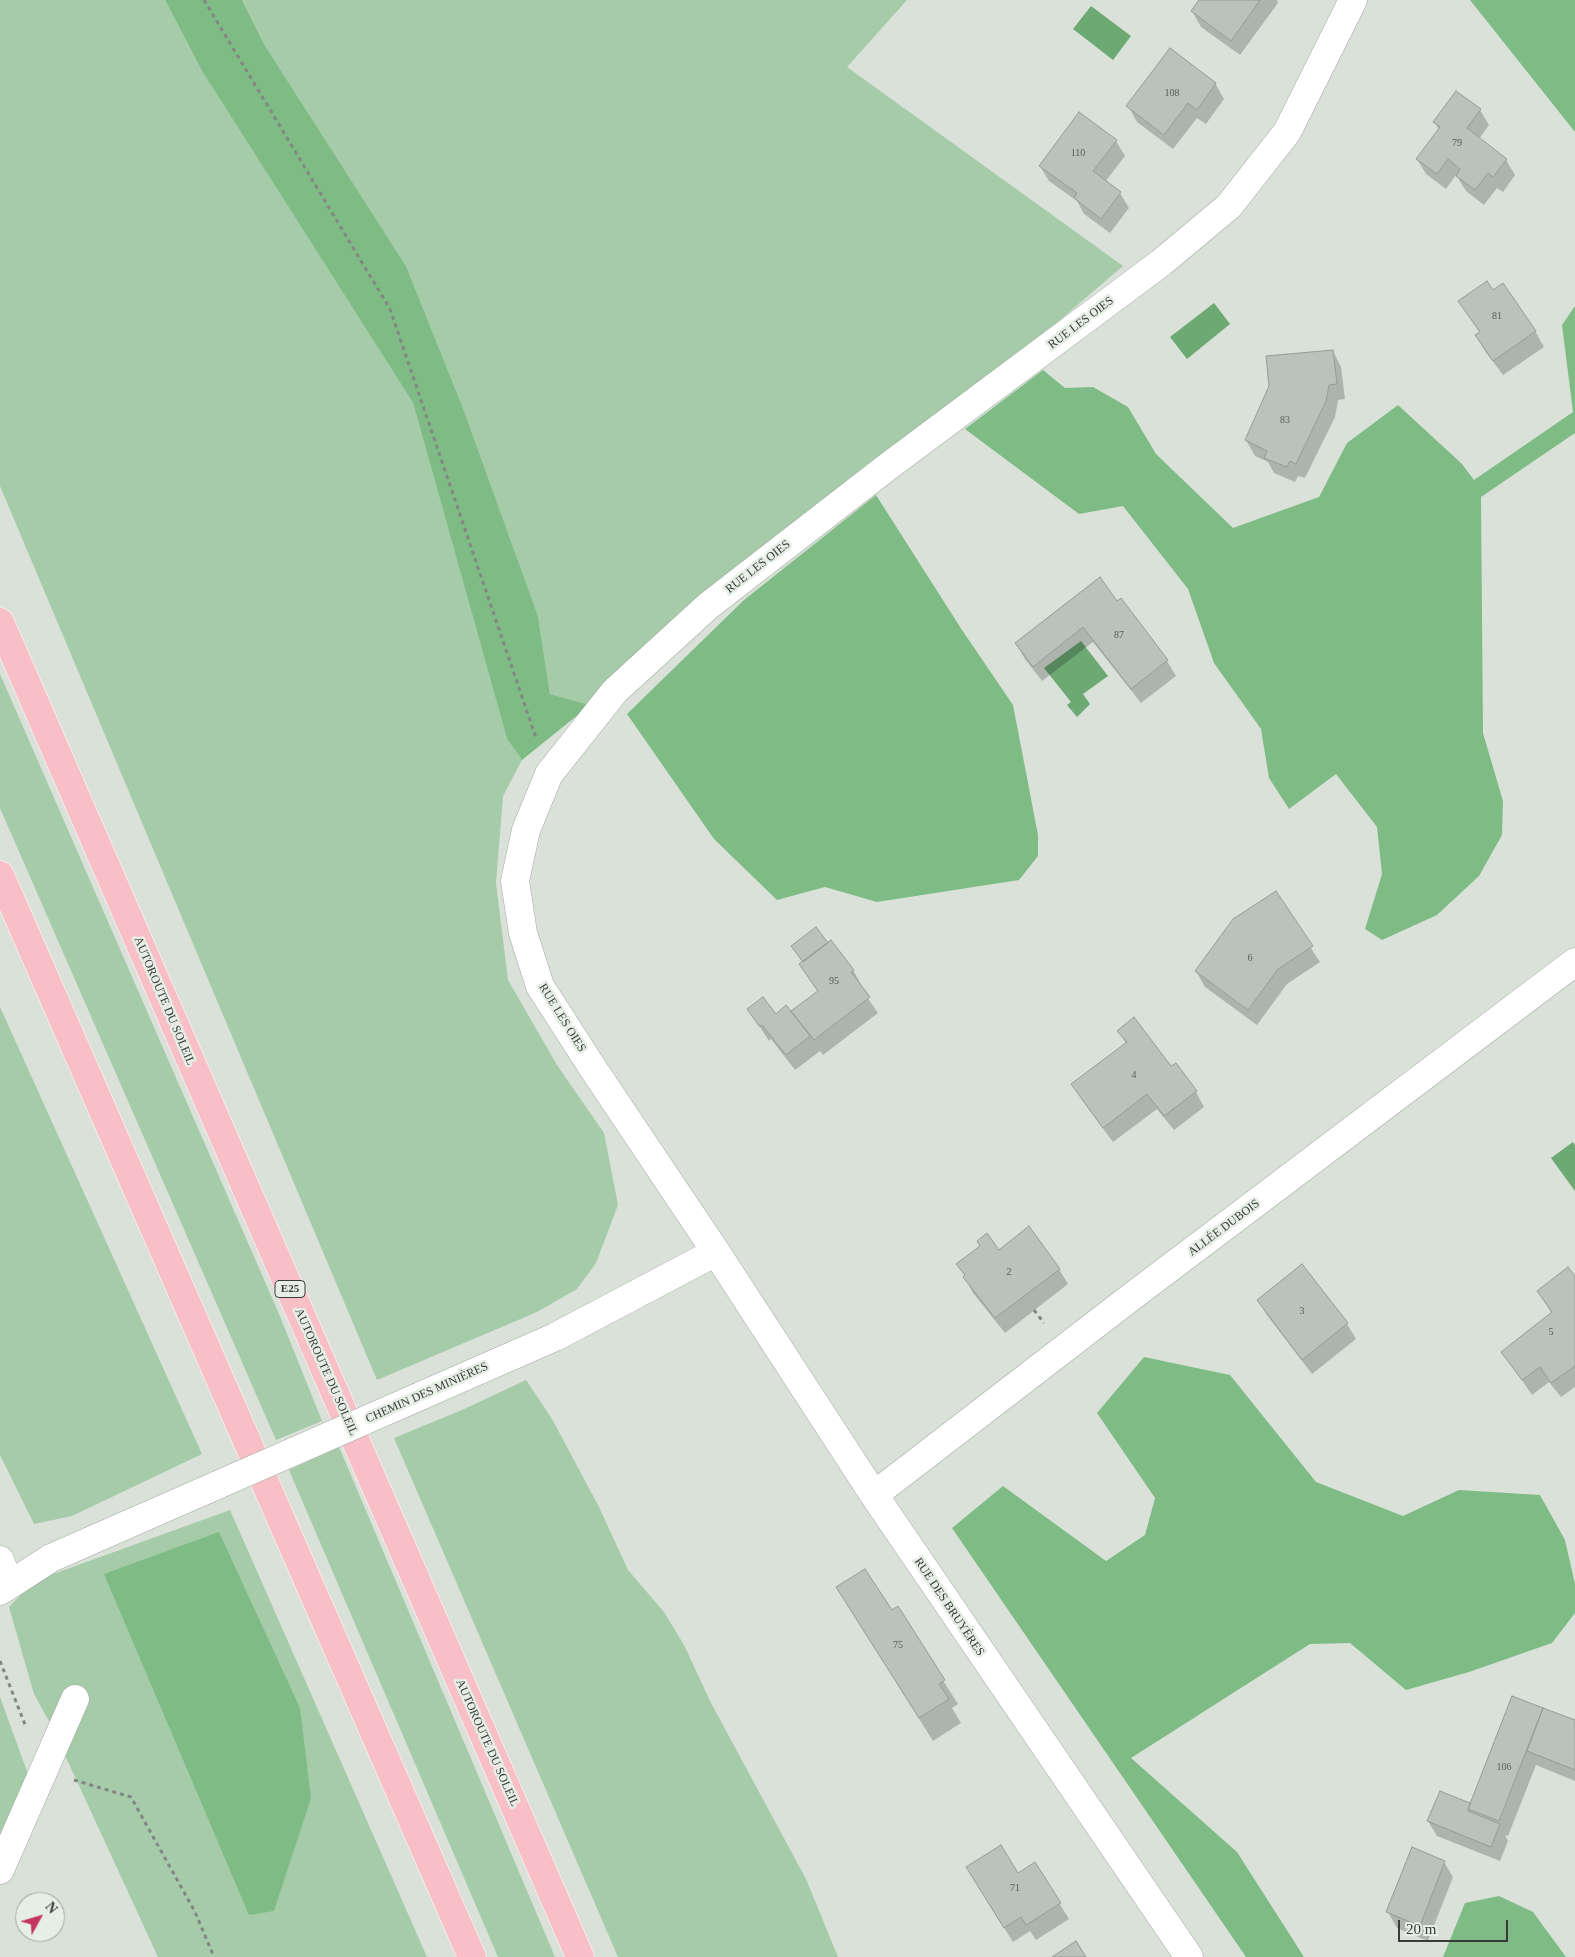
<!DOCTYPE html>
<html>
<head>
<meta charset="utf-8">
<style>
  body { margin:0 }
  #map { position:relative; width:1575px; height:1957px; overflow:hidden; background:#d9e1d9; font-family:"Times New Roman",serif }
  canvas { display:block }
  .north { position:absolute; left:15px; top:1892px; width:50px; height:50px; box-sizing:border-box; background:#e6eee6; border:1px solid #a0a6a0; border-radius:50%; rotate:51deg; font-size:14px; font-weight:700; line-height:20px; text-align:center; color:#383b38 }
  .north::after { content:''; display:block; margin:auto; width:18px; height:22px; background:#c5365e; clip-path:polygon(50% 0,100% 100%,50% 72%,0 100%) }
  .scale { position:absolute; left:1398px; top:1920px; width:110px; height:22px; box-sizing:border-box; border:2px solid #383b38; border-top:0; padding-left:6px; font-size:15px; line-height:18px; white-space:nowrap; color:#383b38; -webkit-text-stroke:4px #e6eee6; paint-order:stroke }
</style>
</head>
<body>
<div id="map">
<canvas width="1575" height="1957"></canvas>
<div class="north">N</div>
<div class="scale">20 m</div>
</div>
<script>
const g = document.querySelector('canvas').getContext('2d');
g.lineJoin = 'round';
function fill(path, color) { g.fillStyle = color; g.fill(path, 'evenodd'); }
const shape = rows => new Path2D(rows.map(r => 'M' + r).join(''));
function trace(path, color, width, dash) { g.strokeStyle = color; g.lineWidth = width; g.lineCap = dash ? 'butt' : 'round'; g.setLineDash(dash || []); g.stroke(path); }
function write(font, color, halo, rows, align = 'center') {
  g.font = font + ' "Times New Roman",serif'; g.lineWidth = 5; g.setLineDash([]); g.textBaseline = 'middle'; g.strokeStyle = halo; g.fillStyle = color; for (const [text, x, y, turn = 0] of rows) {
    g.save(); g.translate(x, y); g.rotate((+turn || 0) * Math.PI / 180); g.textAlign = isNaN(turn) ? turn : align; if (halo) g.strokeText(text, 0, 0); g.fillText(text, 0, 0); g.restore();
  }
}
fill(shape([
  [0,0,165,0,202,71,413,403,507,739,522,760,503,796,496,883,508,980,557,1065,604,1133,618,1205,596,1263,577,1289,537,1312,377,1380,0,486],
  [242,0,907,0,847,67,1123,266,1019,355,792,525,685,609,590,705,550,694,538,616,463,408,406,266,264,44],
  [0,674,279,1314,322,1421,276,1440,0,808],
  [0,1007,202,1454,72,1516,34,1524,0,1455],
  [526,1380,552,1419,599,1507,628,1570,664,1612,684,1645,711,1703,806,1879,838,1957,618,1957,394,1438,462,1410],
  [339,1447,555,1957,498,1957,289,1470],
  [230,1510,427,1957,158,1957,52,1727,34,1694,9,1607,34,1581],
  [0,1697,29,1777,0,1844]
]), '#a5cba8');
fill(shape([
  [165,0,242,0,264,44,406,266,463,408,538,616,550,694,590,705,522,760,507,739,413,403,202,71],
  [1470,0,1575,0,1575,132],
  [1575,306,1575,433,1481,497,1483,733,1503,801,1502,835,1479,876,1437,915,1382,940,1365,929,1382,874,1377,827,1336,774,1289,809,1269,778,1261,729,1214,663,1188,589,1123,506,1079,514,965,429,1043,370,1065,388,1093,387,1128,407,1156,454,1233,528,1319,497,1347,443,1398,405,1462,464,1474,480,1573,412,1562,325],
  [876,495,962,630,1013,705,1038,835,1038,856,1019,880,877,902,825,887,777,900,714,839,627,714,744,600],
  [1144,1357,1230,1375,1316,1482,1403,1516,1459,1490,1540,1495,1565,1540,1575,1584,1575,1613,1552,1643,1469,1672,1406,1690,1350,1643,1310,1644,1131,1758,1237,1852,1304,1957,1246,1957,952,1528,1003,1486,1106,1561,1145,1535,1155,1498,1097,1413],
  [219,1532,300,1708,311,1798,274,1911,249,1915,104,1574],
  [1499,1896,1533,1912,1566,1957,1443,1957,1465,1903]
]), '#7fbc85');
fill(shape([
  [1091,6,1131,36,1113,60,1073,29],
  [1214,303,1230,324,1187,359,1170,337],
  [1081,641,1108,676,1083,694,1090,704,1077,717,1067,705,1071,702,1044,668],
  [1573,1142,1575,1145,1575,1191,1551,1158]
]), '#6ca973');
fill(shape([
  [1201,0,1277,0,1278,3,1240,55,1201,27,1192,11],
  [1215,83,1224,99,1206,124,1197,118,1173,149,1137,122,1128,106],
  [1480,110,1489,125,1479,139,1506,160,1515,175,1503,192,1497,188,1484,205,1466,191,1456,175,1446,189,1426,174,1417,159,1439,130,1435,122],
  [1116,141,1125,156,1105,182,1120,193,1129,208,1110,233,1084,214,1077,201,1049,181,1040,166],
  [1493,292,1535,331,1544,347,1503,375,1485,351,1477,336,1480,333,1460,302],
  [1333,351,1341,367,1345,399,1338,400,1335,417,1305,478,1298,476,1295,482,1274,473,1268,462,1255,456,1246,440,1270,386],
  [1121,600,1167,661,1176,676,1141,703,1093,642,1042,681,1025,659,1016,644],
  [1275,893,1320,962,1287,984,1257,1025,1205,987,1196,971],
  [828,944,853,970,862,986,860,987,878,1013,823,1055,820,1051,795,1070,771,1039,769,1041,749,1010,775,1015,791,1013,818,992,800,965,803,963,792,946],
  [1119,1031,1171,1068,1196,1092,1204,1107,1174,1130,1157,1109,1113,1142,1082,1100,1073,1084,1126,1044],
  [981,1246,1059,1269,1068,1284,1005,1333,973,1293,958,1264],
  [1302,1266,1347,1324,1356,1339,1312,1374,1267,1315,1258,1300],
  [1575,1278,1575,1387,1561,1397,1549,1382,1532,1395,1503,1352,1552,1314,1538,1291],
  [837,1588,891,1612,897,1608,958,1704,952,1708,961,1723,933,1741],
  [1513,1697,1575,1722,1575,1781,1536,1765,1508,1836,1505,1835,1508,1841,1500,1861,1437,1836,1428,1821,1440,1793,1471,1805],
  [1444,1862,1453,1877,1428,1941,1397,1928,1388,1912],
  [1035,1864,1069,1919,1036,1940,1030,1931,1013,1942,976,1883,1018,1875]
]), '#0003');
const building = shape([
  [1199,0,1260,0,1231,41,1191,11,1199,0],
  [1170,48,1216,83,1197,110,1188,103,1164,135,1126,106,1170,48],
  [1456,91,1481,109,1467,128,1507,159,1493,177,1488,173,1475,190,1456,176,1460,169,1448,159,1437,174,1416,159,1440,127,1433,122,1456,91],
  [1079,112,1117,140,1093,171,1121,192,1101,219,1074,198,1077,193,1039,166,1079,112],
  [1487,281,1493,290,1503,283,1536,331,1493,361,1475,335,1480,332,1458,301,1487,281],
  [1333,350,1337,384,1329,385,1326,401,1296,464,1290,461,1287,467,1264,458,1267,451,1245,440,1269,386,1266,356,1333,350],
  [1100,577,1117,601,1121,598,1168,660,1131,689,1083,627,1033,667,1015,643,1100,577],
  [1276,891,1313,946,1278,969,1248,1010,1195,971,1233,919,1276,891],
  [816,927,828,943,803,962,791,946,816,927],
  [831,940,854,970,851,972,870,997,814,1040,791,1011,818,991,799,964,831,940],
  [763,997,776,1014,786,1005,810,1036,786,1055,762,1025,759,1026,747,1009,763,997],
  [1134,1017,1171,1066,1176,1063,1197,1091,1164,1116,1147,1094,1103,1128,1071,1084,1127,1042,1117,1031,1134,1017],
  [1029,1226,1060,1269,995,1318,963,1277,965,1275,956,1264,980,1246,977,1241,987,1233,999,1250,1029,1226],
  [1302,1264,1348,1323,1302,1360,1257,1300,1302,1264],
  [1568,1267,1575,1276,1575,1366,1551,1383,1540,1367,1522,1380,1501,1352,1552,1312,1537,1291,1568,1267],
  [865,1569,892,1610,898,1606,945,1680,939,1684,949,1699,919,1718,836,1587,865,1569],
  [1512,1696,1543,1708,1499,1821,1468,1809,1512,1696],
  [1543,1708,1575,1720,1575,1770,1527,1751,1543,1708],
  [1440,1791,1470,1803,1468,1811,1500,1824,1491,1847,1427,1821,1440,1791],
  [1001,1845,1018,1873,1035,1862,1061,1903,1026,1925,1021,1917,1004,1928,966,1867,1001,1845],
  [1412,1847,1445,1861,1420,1926,1386,1912,1412,1847],
  [1076,1941,1086,1957,1052,1957,1076,1941]
]);
fill(building, '#bac2bb');
trace(building, '#949c95', 1);
const street = shape([
  [555,1337,716,1252],
  [874,1495,1126,1301,1575,962],
  [0,1560,9,1584],
  [0,1591,51,1558],
  [0,1870,75,1699],
  [1189,1957,874,1495,716,1252,594,1070,540,986,523,933,515,881,526,830,549,774,615,691,708,606,886,468,1162,262,1229,206,1287,132,1353,0]
]);
const highway = shape([
  [0,622,580,1957],
  [0,875,472,1957]
]);
trace(street, '#a2aaa2', 29);
trace(highway, '#fff', 29);
trace(shape([
  [204,0,390,309,536,738],
  [1034,1310,1044,1323],
  [0,1661,26,1727],
  [74,1780,131,1797,195,1912,214,1957]
]), '#828782', 3, [4, 4]);
trace(street, '#fff', 28);
trace(highway, '#f8bfc7', 28);
const streetBridge = shape([
  [51,1558,555,1337]
]);
trace(streetBridge, '#a2aaa2', 29, []);
trace(streetBridge, '#fff', 28);
write('10px', '#585d59', null, [
  ["108",1172,93],
  ["79",1457,143],
  ["110",1078,153],
  ["81",1497,316],
  ["83",1285,420],
  ["87",1119,635],
  ["6",1250,958],
  ["95",834,981],
  ["4",1134,1075],
  ["2",1009,1272],
  ["3",1302,1311],
  ["5",1551,1332],
  ["75",898,1645],
  ["106",1504,1767],
  ["71",1015,1888]
]);
for (const [x, y, w] of [
  [290,1289,30]
]) { const box = new Path2D(); box.roundRect(x - w / 2, y - 8.5, w, 17, 4); g.fillStyle = '#e6eee6'; g.fill(box); trace(box, '#383b38', 1); }
write('bold 11px', '#383b38', null, [
  ["E25",290,1289]
]);
write('12px', '#383b38', '#e6eee6', [
  ["RUE LES OIES",1081,323,-37],
  ["RUE LES OIES",758,567,-38],
  ["AUTOROUTE DU SOLEIL",164,1001,67],
  ["RUE LES OIES",562,1018,58],
  ["ALLÉE DUBOIS",1224,1228,-37],
  ["AUTOROUTE DU SOLEIL",326,1372,66],
  ["CHEMIN DES MINIÈRES",427,1393,-24],
  ["RUE DES BRUYÈRES",949,1607,56],
  ["AUTOROUTE DU SOLEIL",487,1743,66]
]);
</script>
</body>
</html>
